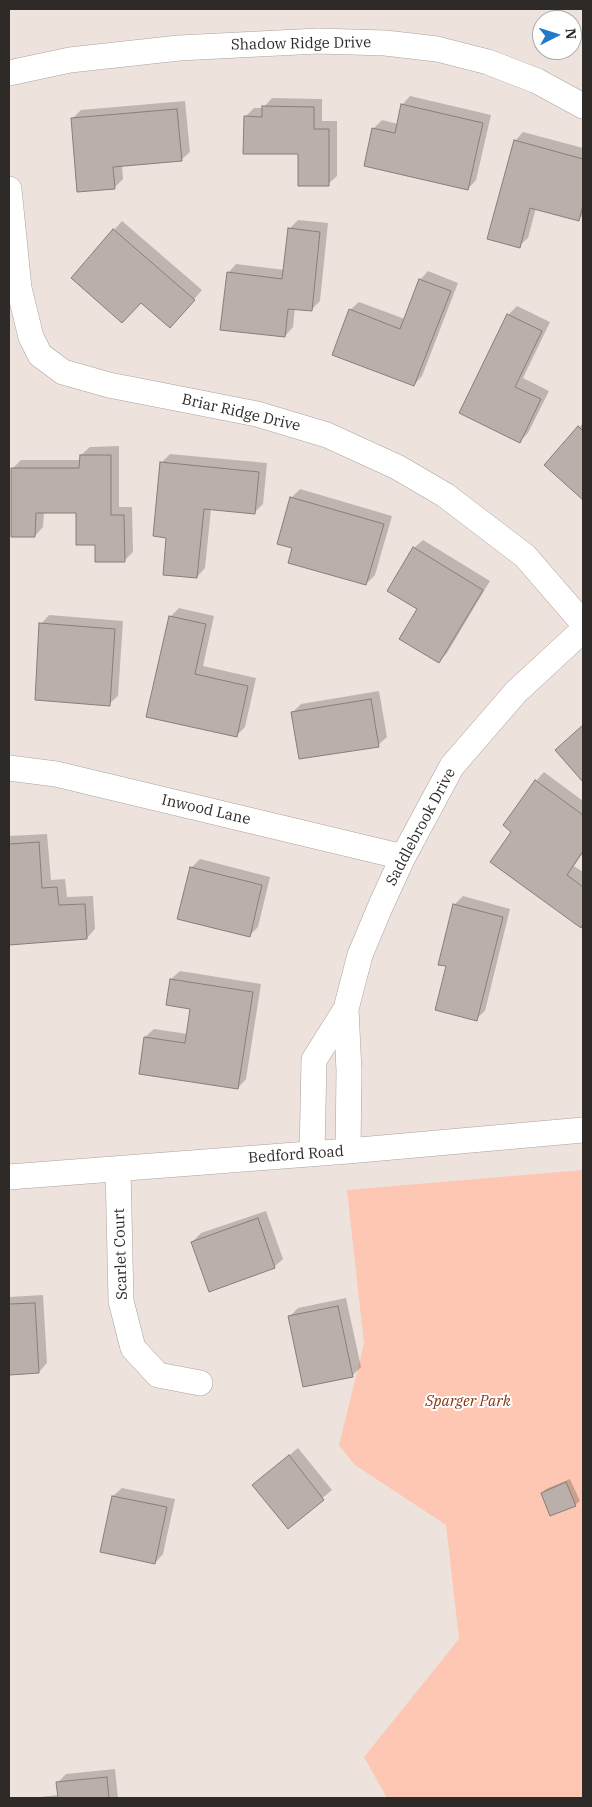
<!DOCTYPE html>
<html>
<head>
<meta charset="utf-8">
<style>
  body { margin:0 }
  #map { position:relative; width:592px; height:1807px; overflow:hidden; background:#eee2dd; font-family:"IBM Plex Serif",serif }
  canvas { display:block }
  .frame { position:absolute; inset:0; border:10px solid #2e2a28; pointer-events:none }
  .north { position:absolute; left:532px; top:10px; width:50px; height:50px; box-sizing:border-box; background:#fff; border:1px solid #abaaa9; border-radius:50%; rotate:85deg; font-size:14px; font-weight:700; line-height:20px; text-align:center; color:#2e2a28 }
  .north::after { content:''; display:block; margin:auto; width:18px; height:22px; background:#2279c7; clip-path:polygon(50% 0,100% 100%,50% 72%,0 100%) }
</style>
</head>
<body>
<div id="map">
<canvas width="592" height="1807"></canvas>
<div class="frame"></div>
<div class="north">N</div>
</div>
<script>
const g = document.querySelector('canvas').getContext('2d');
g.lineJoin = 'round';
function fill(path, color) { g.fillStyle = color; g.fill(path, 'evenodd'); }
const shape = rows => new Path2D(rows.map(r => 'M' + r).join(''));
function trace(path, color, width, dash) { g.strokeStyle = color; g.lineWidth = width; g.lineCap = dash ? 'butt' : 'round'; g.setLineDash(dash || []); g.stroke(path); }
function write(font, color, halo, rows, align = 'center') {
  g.font = font + ' "IBM Plex Serif",serif'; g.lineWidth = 4; g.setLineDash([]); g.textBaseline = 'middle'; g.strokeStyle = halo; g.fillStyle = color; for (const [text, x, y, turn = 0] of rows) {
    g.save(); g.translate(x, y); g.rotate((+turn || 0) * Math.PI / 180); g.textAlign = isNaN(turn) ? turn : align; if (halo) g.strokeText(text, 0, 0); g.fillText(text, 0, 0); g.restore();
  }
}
fill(shape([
  [583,1170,583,1798,387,1798,364,1757,459,1639,446,1525,355,1465,339,1445,364,1344,347,1190]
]), '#fdc7b4');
fill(shape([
  [410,96,491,115,476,180,468,189,373,129,382,120,398,124,402,105],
  [272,98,322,99,322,121,337,121,337,176,328,184,299,153,245,117,254,108,263,108],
  [185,101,190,152,181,160,122,165,123,179,114,188,72,119,81,110],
  [523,132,583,148,583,215,578,220,536,208,528,238,519,246,515,141],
  [298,220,328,223,320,301,311,310,295,308,293,327,285,336,228,273,236,264,285,270,289,229],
  [122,221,202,290,178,318,114,230],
  [428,271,458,283,422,376,414,385,350,310,359,302,405,319,420,280],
  [517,306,550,322,523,378,549,391,528,433,520,441,508,315],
  [583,423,583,499,546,465],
  [119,446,119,507,132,507,133,552,124,561,96,544,78,512,44,512,43,527,35,536,12,469,21,460,81,460,81,455,90,447],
  [170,454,267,463,263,504,254,513,211,509,205,568,197,577,168,537,161,463],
  [300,489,392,516,375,575,366,584,294,547,291,498],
  [423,540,490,581,447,653,439,662,419,609,414,548],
  [179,608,214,616,203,666,256,678,245,727,236,736,147,716,170,617],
  [49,615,123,621,118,696,109,704,41,624],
  [379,691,387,737,378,745,293,712,301,704],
  [583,725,583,781,557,750],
  [544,772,583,801,583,853,574,866,583,872,583,924,581,926,513,832,536,781],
  [47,834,51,880,65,879,67,897,93,896,95,929,87,938,9,944,9,836],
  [200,859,270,877,258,927,249,936,191,868],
  [463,896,510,909,485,1011,476,1019,448,966,454,905],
  [180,971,261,984,246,1079,238,1088,145,1037,154,1029,188,1034,191,1008,171,979],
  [266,1211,283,1259,274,1267,192,1242,201,1233],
  [43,1295,47,1363,39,1372,9,1374,9,1297],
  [346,1298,361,1367,352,1376,289,1317,298,1308],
  [298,1448,332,1490,288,1527,254,1485],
  [570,1479,580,1501,575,1505,551,1515,542,1493,546,1489],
  [122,1488,175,1499,163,1554,155,1563,113,1496],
  [115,1769,118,1798,29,1798,59,1795,57,1783,66,1774]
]), '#0003');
const building = shape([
  [401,104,483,123,468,190,364,166,372,128,395,133,401,104],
  [262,106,314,107,314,129,329,129,329,186,298,186,298,154,243,154,244,116,262,117,262,106],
  [177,109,182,161,113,167,115,189,77,192,71,118,177,109],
  [514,140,583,159,583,205,579,221,530,208,520,248,487,239,514,140],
  [288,228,320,232,312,311,288,309,285,337,220,330,227,272,282,279,288,228],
  [113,229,195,300,170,328,141,303,122,323,71,278,113,229],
  [419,279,451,291,414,386,332,355,349,309,400,329,419,279],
  [507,314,542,331,515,387,541,399,520,443,459,413,507,314],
  [578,426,583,431,583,500,544,465,578,426],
  [80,455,111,455,111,515,124,515,125,562,95,562,95,545,76,545,76,513,36,513,35,537,11,537,11,468,79,468,80,455],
  [160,462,259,472,255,514,204,509,197,578,163,575,166,538,153,536,160,462],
  [290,497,384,524,366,585,288,563,292,548,277,544,290,497],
  [413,547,483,590,439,663,399,639,417,609,387,591,413,547],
  [169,616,206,624,195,674,248,686,237,737,146,717,169,616],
  [39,623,115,629,110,706,35,700,39,623],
  [371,699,379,747,299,759,291,712,371,699],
  [583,725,583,782,555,750,583,725],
  [535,780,583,815,583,851,567,875,583,887,583,924,581,928,490,862,511,832,503,825,535,780],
  [39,842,42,888,57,887,59,905,85,904,87,939,9,945,9,844,39,842],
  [190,867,262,885,250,937,177,919,190,867],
  [453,904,503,917,477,1021,435,1010,446,966,438,965,453,904],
  [170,979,253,992,238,1089,139,1074,144,1037,185,1043,190,1009,166,1005,170,979],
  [258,1218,275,1268,209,1292,191,1242,258,1218],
  [35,1303,39,1373,9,1375,9,1304,35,1303],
  [338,1306,353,1377,303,1387,288,1316,338,1306],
  [289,1455,324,1500,288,1529,252,1485,289,1455],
  [566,1482,576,1506,550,1516,541,1493,566,1482],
  [112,1496,167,1507,155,1564,100,1552,112,1496],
  [107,1777,109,1798,58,1798,56,1782,107,1777]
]);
fill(building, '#bbafab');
trace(building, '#887d7a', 1);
const minor = shape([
  [9,73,70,60,179,48,318,41,385,43,437,49,488,62,537,81,583,106],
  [9,189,19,288,31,337,40,355,63,372,109,385,257,414,327,435,397,467,445,495,525,556,583,623],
  [9,768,56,774,403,857],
  [348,1151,349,1071,346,1009,360,955,381,905,403,857,452,766,516,692,583,630],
  [312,1154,314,1060,346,1009],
  [118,1169,121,1301,133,1348,158,1375,200,1383],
  [9,1177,348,1151,583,1130]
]);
trace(minor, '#aca19d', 26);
trace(minor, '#fff', 25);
write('15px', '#2e2a28', '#fff', [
  ["Shadow Ridge Drive",301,44,-1],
  ["Briar Ridge Drive",241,413,13],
  ["Inwood Lane",206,810,13],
  ["Saddlebrook Drive",421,827,-62],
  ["Bedford Road",296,1155,-4],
  ["Scarlet Court",121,1254,-92]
]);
write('italic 15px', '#873310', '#fff', [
  ["Sparger Park",468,1402]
]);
</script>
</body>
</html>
